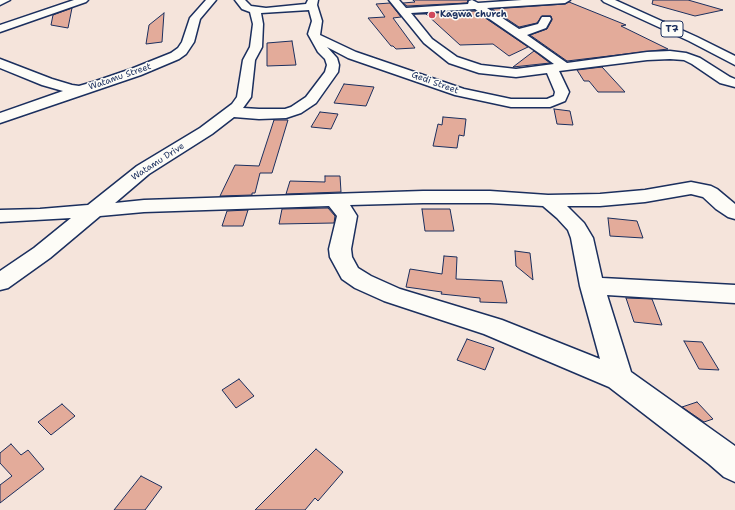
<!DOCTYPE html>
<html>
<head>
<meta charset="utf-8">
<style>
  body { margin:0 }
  canvas { display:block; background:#f5e4db }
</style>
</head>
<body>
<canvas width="735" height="510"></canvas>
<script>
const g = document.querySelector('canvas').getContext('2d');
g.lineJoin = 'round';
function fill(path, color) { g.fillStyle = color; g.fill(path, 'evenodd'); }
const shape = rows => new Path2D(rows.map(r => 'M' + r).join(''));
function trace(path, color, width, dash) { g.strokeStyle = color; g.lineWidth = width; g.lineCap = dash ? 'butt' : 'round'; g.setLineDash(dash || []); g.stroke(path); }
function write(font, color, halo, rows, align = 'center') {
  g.font = font + ' "Shantell Sans",sans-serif'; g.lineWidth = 3; g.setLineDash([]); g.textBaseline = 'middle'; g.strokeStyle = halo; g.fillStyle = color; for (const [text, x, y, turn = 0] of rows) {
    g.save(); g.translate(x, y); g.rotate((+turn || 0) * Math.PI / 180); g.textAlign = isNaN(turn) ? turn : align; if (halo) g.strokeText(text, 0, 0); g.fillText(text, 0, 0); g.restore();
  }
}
const building = shape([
  [413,0,468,0,467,3,407,6,403,3,415,2,413,0],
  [653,0,688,0,723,10,695,16,652,4,653,0],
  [569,2,626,25,621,26,668,49,567,61,530,35,547,29,552,20,551,16,542,16,537,23,519,27,492,9,565,4,569,2],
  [390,3,401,17,393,18,415,48,396,49,393,46,391,46,368,18,385,17,376,4,390,3],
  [72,8,68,28,51,25,53,15,72,8],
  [475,11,528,47,509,56,493,44,460,45,426,14,414,14,475,11],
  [164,13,162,42,146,44,149,25,164,13],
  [292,41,296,65,267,66,267,43,292,41],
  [534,51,550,63,513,67,534,51],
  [602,67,625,92,598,92,589,81,584,81,577,70,602,67],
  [344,84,374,87,366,106,334,103,344,84],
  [554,109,570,111,573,125,557,124,554,109],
  [320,112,338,114,331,129,311,127,320,112],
  [443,117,466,119,464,136,459,135,457,148,433,146,438,124,442,125,443,117],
  [274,120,288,120,272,173,260,173,255,193,252,193,252,195,220,196,235,165,259,166,274,120],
  [325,176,340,176,341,192,286,194,290,181,325,182,325,176],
  [328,208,335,216,334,223,279,224,282,209,328,208],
  [422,209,450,209,454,231,425,231,422,209],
  [248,210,243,226,222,226,227,211,248,210],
  [608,218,637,221,643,238,610,236,608,218],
  [515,251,530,253,533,280,516,266,515,251],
  [444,256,457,257,456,279,502,281,507,303,480,302,480,298,441,294,442,292,406,287,410,269,442,274,444,256],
  [626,298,652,299,662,325,634,322,626,298],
  [467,339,494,348,485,370,457,360,467,339],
  [684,341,702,342,719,370,699,369,684,341],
  [239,379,254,396,236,408,222,390,239,379],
  [697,402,713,419,704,422,682,407,697,402],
  [62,404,75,416,51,435,38,422,62,404],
  [11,444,21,455,28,450,44,469,0,503,0,485,12,476,0,463,0,453,11,444],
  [316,449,343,472,318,501,315,498,305,510,255,510,316,449],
  [141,476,162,487,145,510,114,510,141,476]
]);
fill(building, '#e3ab9a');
trace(building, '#1b2f5e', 1);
const minor = shape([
  [0,0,10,0,0,5,0,0],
  [74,0,88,0,86,2,0,32,0,25,74,0],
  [206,0,216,0,200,19,194,42,186,54,179,59,141,75,0,123,0,113,63,91,42,85,0,68,0,59,52,79,72,85,79,86,93,82,131,69,171,53,178,48,182,42,190,18,206,0],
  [235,0,245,0,251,6,266,8,306,4,308,0,318,0,317,5,322,21,320,35,356,52,464,89,511,99,547,99,554,96,555,92,547,73,516,77,479,73,449,63,424,43,389,0,399,0,406,8,468,4,469,1,472,0,478,3,522,0,570,0,565,3,487,8,519,29,538,24,542,17,550,17,551,19,546,28,527,35,567,63,647,52,670,51,686,53,700,58,730,77,735,79,735,87,720,83,692,64,684,60,670,59,647,60,559,71,569,92,565,101,550,107,511,107,455,95,348,58,327,47,337,58,339,65,338,72,316,103,301,113,286,118,259,119,234,117,212,134,149,174,115,203,144,200,423,191,490,191,548,195,600,194,645,190,691,182,711,186,717,189,735,204,735,219,728,217,716,209,703,197,691,194,645,202,600,206,567,206,584,223,593,238,602,278,735,285,735,303,607,295,631,372,735,446,735,482,724,477,709,464,609,387,484,334,384,301,355,288,342,279,330,257,329,249,337,216,329,206,144,212,100,216,50,258,8,288,0,290,0,271,34,248,71,218,0,222,0,210,40,209,88,205,137,166,200,128,232,104,237,97,243,60,250,47,253,24,250,12,242,9,235,0],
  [475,9,539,53,554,64,516,69,481,65,457,57,432,39,411,13,475,9],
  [309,10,312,21,308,34,318,52,325,59,327,65,325,72,306,97,291,107,285,109,259,109,243,108,251,97,255,60,262,47,263,24,261,13,309,10],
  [423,203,490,203,543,206,557,218,568,230,571,238,580,286,600,359,502,320,400,289,371,276,358,268,352,257,351,249,357,216,350,205,423,203]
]);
const highway = shape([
  [602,0,615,0,697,37,735,56,735,65,689,41,604,2,602,0]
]);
trace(minor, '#1b2f5e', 3);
trace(highway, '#1b2f5e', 3);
fill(minor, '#fdfcf7');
fill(highway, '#fdfcf7');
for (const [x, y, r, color] of [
  [432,15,4,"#d1495b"]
]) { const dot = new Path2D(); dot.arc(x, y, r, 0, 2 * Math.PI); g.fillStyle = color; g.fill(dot); trace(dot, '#fdfcf7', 1.5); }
write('bold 9px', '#1b2f5e', '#fdfcf7', [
  ["Kagwa church",440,15]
], 'left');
write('9px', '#1b2f5e', '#fdfcf7', [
  ["Watamu Street",120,77,-19],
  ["Gedi Street",435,83,20],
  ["Watamu Drive",158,162,-33]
]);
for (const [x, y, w] of [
  [672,29,22]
]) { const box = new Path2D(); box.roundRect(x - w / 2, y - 8, w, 16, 3); g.fillStyle = '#fdfcf7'; g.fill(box); trace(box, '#1b2f5e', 1); }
write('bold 10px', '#1b2f5e', null, [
  ["T7",672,29]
]);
</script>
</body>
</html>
